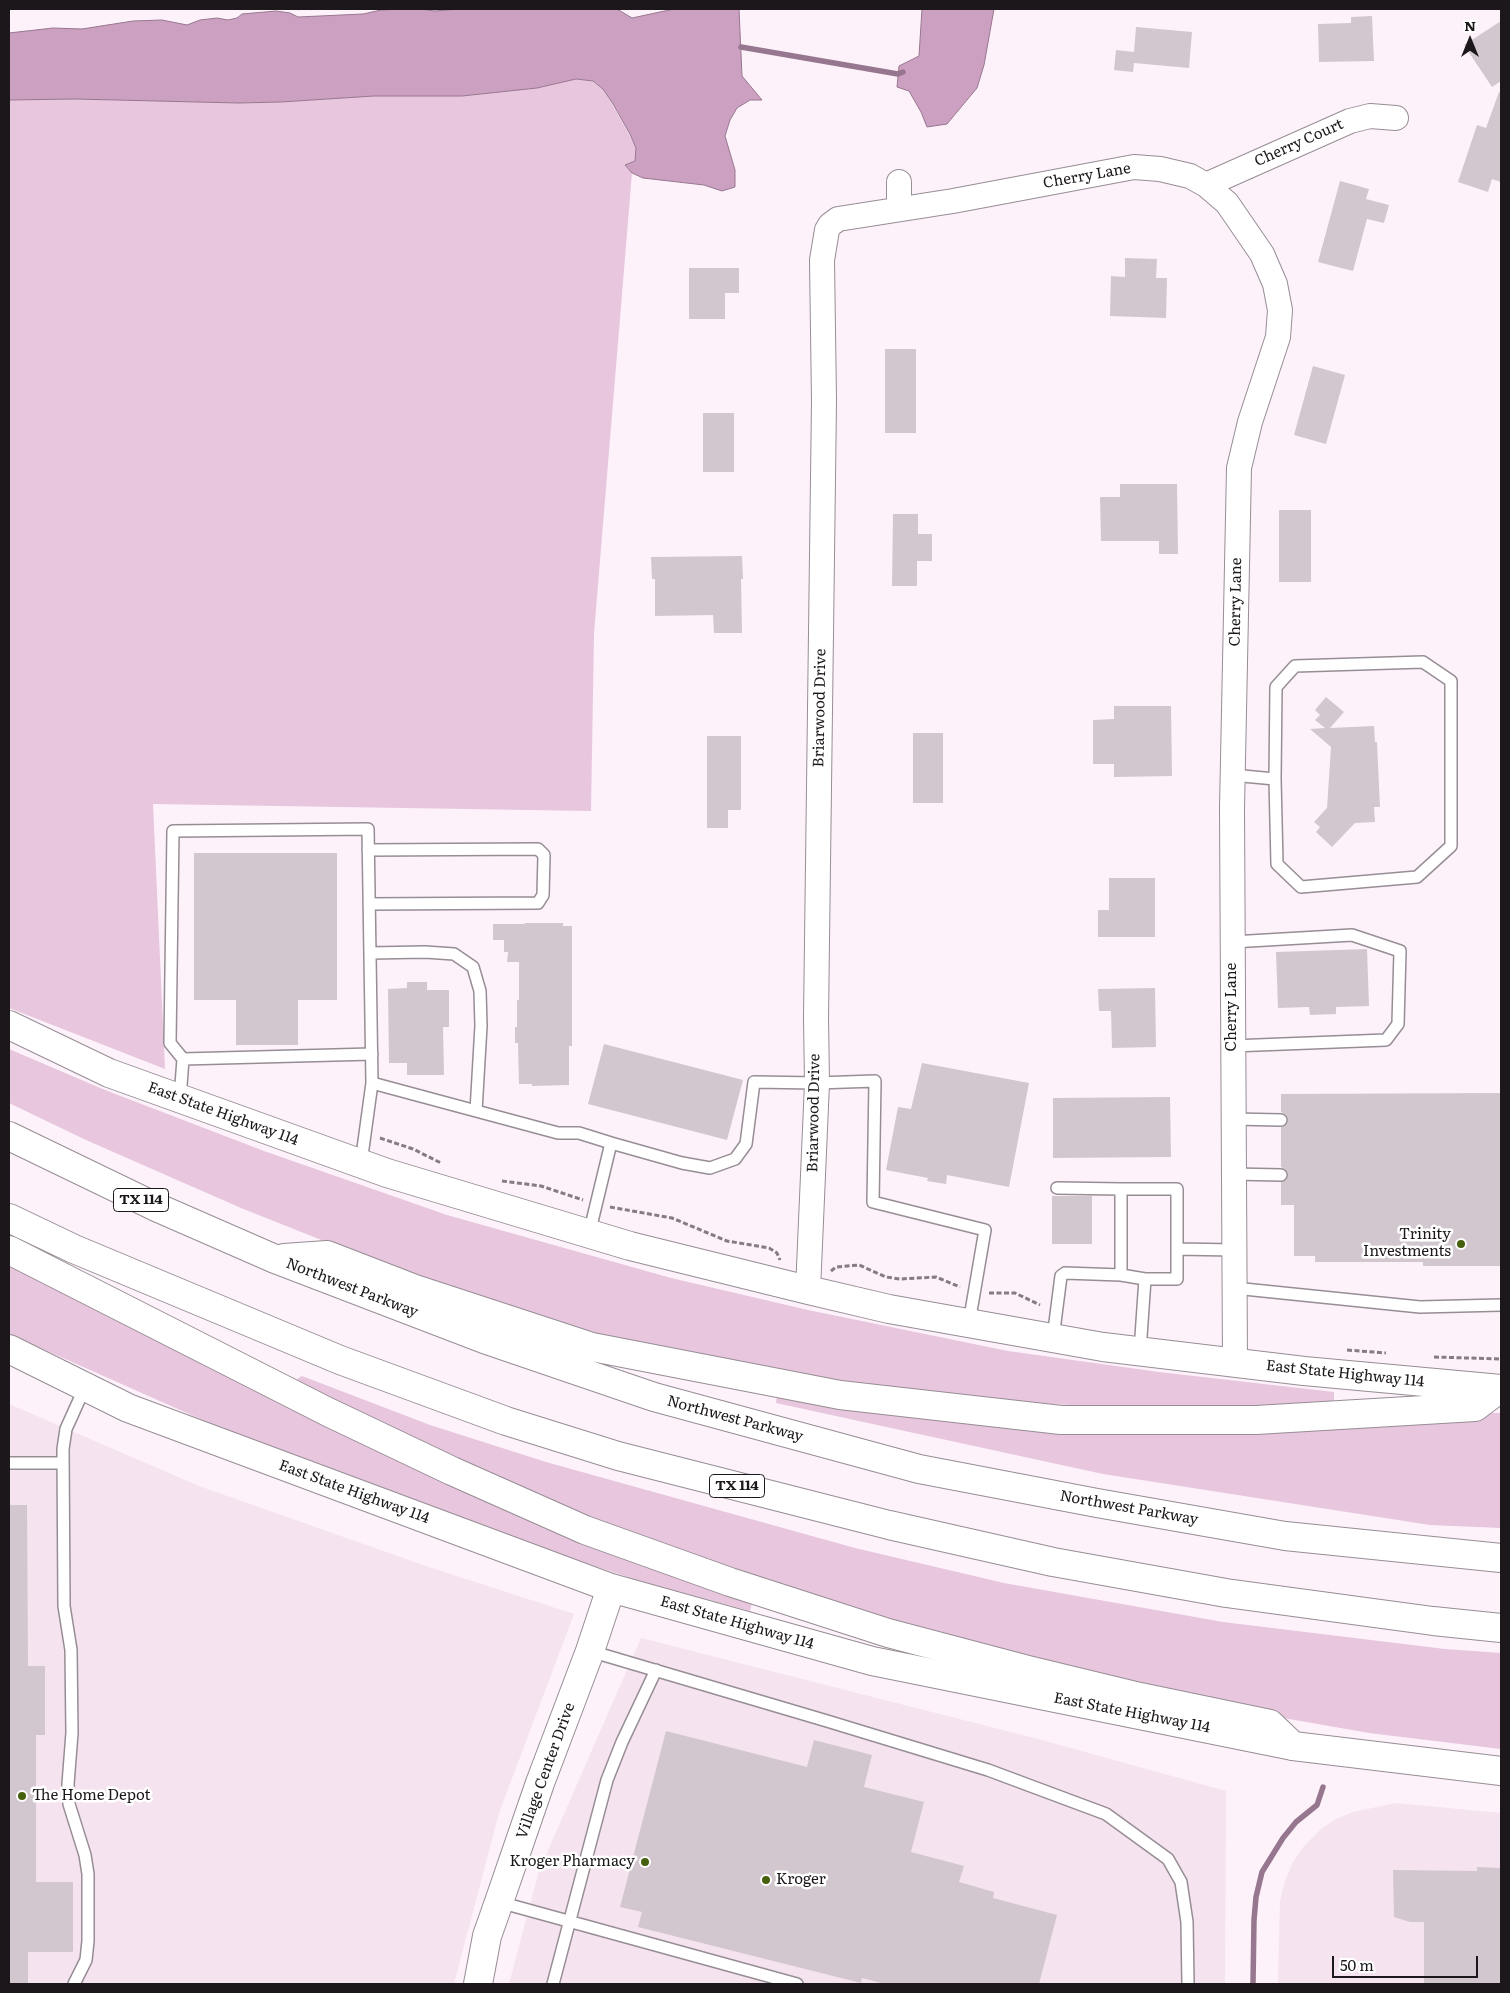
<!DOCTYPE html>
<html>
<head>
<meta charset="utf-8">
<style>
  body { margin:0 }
  #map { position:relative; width:1510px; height:1993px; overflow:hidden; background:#fdf2fa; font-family:Literata,serif }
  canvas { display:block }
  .frame { position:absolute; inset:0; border:10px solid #1b171a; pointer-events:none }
  .north { position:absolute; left:1445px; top:15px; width:50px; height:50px; -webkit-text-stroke:4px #fff; paint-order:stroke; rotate:0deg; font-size:14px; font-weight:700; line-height:20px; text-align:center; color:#1b171a }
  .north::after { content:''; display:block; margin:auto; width:18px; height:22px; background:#1b171a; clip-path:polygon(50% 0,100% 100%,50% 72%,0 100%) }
  .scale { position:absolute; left:1332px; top:1956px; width:146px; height:22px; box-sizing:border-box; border:2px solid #1b171a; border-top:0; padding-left:6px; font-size:15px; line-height:18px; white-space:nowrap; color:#1b171a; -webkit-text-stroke:4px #fff; paint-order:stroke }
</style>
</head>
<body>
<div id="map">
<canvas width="1510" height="1993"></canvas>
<div class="frame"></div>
<div class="north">N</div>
<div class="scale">50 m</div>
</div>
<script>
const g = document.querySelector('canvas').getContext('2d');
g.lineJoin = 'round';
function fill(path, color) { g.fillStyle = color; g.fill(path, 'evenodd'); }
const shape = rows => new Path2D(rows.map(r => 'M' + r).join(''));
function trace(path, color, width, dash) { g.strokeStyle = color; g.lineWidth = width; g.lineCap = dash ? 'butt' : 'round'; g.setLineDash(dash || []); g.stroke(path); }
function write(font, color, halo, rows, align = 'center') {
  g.font = font + ' Literata,serif'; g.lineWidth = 5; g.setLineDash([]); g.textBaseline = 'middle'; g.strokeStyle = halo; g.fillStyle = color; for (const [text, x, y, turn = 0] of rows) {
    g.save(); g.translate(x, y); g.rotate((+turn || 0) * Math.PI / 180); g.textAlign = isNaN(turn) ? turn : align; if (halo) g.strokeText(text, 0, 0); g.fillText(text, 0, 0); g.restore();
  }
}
fill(shape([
  [9,1404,199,1486,426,1566,574,1614,499,1813,454,1984,9,1984],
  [641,1638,1042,1740,1226,1791,1225,1984,509,1984,539,1871],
  [1396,1803,1501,1813,1501,1984,1278,1984,1280,1901,1285,1881,1293,1862,1304,1846,1320,1830,1334,1820,1353,1812]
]), '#f5e3f0');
fill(shape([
  [576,79,592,81,603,89,627,130,636,148,635,161,625,165,632,173,594,633,591,811,153,804,165,1069,9,1008,9,100,75,99,239,103,281,102,374,96,462,96,537,88],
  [9,1049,105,1090,264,1151,447,1215,671,1278,808,1310,1008,1351,1159,1372,1334,1392,1334,1403,1256,1408,1072,1405,998,1402,873,1390,653,1350,558,1325,427,1282,241,1208,86,1140,9,1103],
  [9,1266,752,1603,750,1611,640,1581,491,1532,243,1438,9,1334],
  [302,1376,430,1425,546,1462,855,1548,1004,1583,1223,1622,1445,1649,1501,1653,1501,1749,1369,1733,1249,1712,838,1611,527,1496,300,1387,297,1379],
  [777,1395,947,1416,1501,1413,1501,1528,1430,1525,1103,1474,776,1403]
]), '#e7c6de');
const water = shape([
  [405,9,422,9,434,11,459,9,617,9,632,18,674,9,739,9,742,76,762,100,750,100,737,108,730,120,725,136,735,170,735,187,722,191,704,185,643,178,632,173,625,165,635,161,636,148,630,134,613,104,603,89,593,81,576,79,537,88,462,96,374,96,281,102,239,103,75,99,9,100,9,33,53,28,82,29,133,21,162,20,187,25,200,20,217,18,228,20,237,18,242,14,276,11,290,13,298,17,363,14,381,10,405,9],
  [922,9,994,9,984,65,977,88,947,124,927,127,921,112,909,91,897,87,899,66,919,56,922,9]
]);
fill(water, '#cca0c1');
trace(water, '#97778f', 1);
trace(shape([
  [741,47,898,74,903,72],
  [1253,1984,1254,1920,1256,1897,1262,1872,1283,1838,1296,1822,1317,1805,1323,1787]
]), '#97778f', 5.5);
fill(shape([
  [1372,16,1374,61,1319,62,1318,24,1351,23,1351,17],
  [1501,21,1501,81,1492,87,1464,45],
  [1136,27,1192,32,1189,68,1134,63,1133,72,1114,70,1116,50,1134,52],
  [1499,92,1501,93,1501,182,1492,179,1488,192,1458,182,1477,125,1486,128],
  [1340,181,1369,189,1366,199,1389,205,1384,223,1367,219,1353,271,1318,262],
  [1125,258,1157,259,1156,278,1167,278,1166,318,1110,316,1111,276,1125,277],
  [689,268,739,268,739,293,725,293,725,319,689,319],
  [885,349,916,349,916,433,885,433],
  [1313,366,1345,375,1326,444,1294,435],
  [703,413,734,413,734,472,703,472],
  [1120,484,1177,484,1178,554,1159,554,1159,541,1101,541,1100,497,1120,497],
  [1279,510,1311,510,1311,582,1279,582],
  [893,514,918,514,918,534,932,534,932,561,917,561,917,586,892,586],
  [742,556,743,579,741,579,742,633,714,633,713,615,655,616,655,579,652,579,651,557],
  [1326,697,1344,712,1330,728,1374,726,1375,742,1377,742,1380,807,1374,807,1375,822,1355,823,1332,847,1316,832,1320,827,1314,822,1327,808,1331,747,1310,729,1325,728,1315,720,1320,715,1315,710],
  [1114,706,1171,706,1172,776,1114,777,1114,764,1093,764,1093,720,1114,719],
  [913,733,943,733,943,803,913,803],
  [707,736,741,736,741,810,728,810,728,828,707,828],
  [194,853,337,853,337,1000,298,1000,298,1045,236,1045,236,1000,194,1000],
  [1109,878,1155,878,1155,937,1098,937,1098,910,1109,910],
  [525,923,563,923,563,926,572,926,572,1046,569,1046,569,1085,532,1086,532,1084,519,1084,518,1043,515,1043,515,1027,517,1027,517,1000,519,1000,519,962,507,962,508,952,504,952,504,940,493,940,493,924,525,924],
  [1367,949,1369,1006,1336,1007,1336,1014,1310,1015,1309,1007,1278,1008,1276,952],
  [407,982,427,982,427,990,449,990,449,1027,443,1027,444,1075,407,1075,407,1063,389,1063,388,989,407,988],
  [1155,988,1156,1047,1112,1048,1111,1011,1099,1011,1098,989],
  [604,1044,743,1080,727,1140,588,1104],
  [922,1063,1029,1083,1009,1187,947,1175,946,1184,927,1181,928,1178,886,1170,898,1107,911,1109],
  [1501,1093,1501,1266,1423,1266,1423,1262,1315,1262,1315,1256,1294,1256,1294,1205,1281,1205,1281,1182,1287,1179,1288,1175,1285,1169,1281,1167,1281,1127,1287,1124,1288,1120,1285,1114,1281,1112,1281,1094],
  [1170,1097,1171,1157,1053,1158,1053,1098],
  [1052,1196,1092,1196,1092,1244,1052,1244],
  [9,1505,27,1505,28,1666,45,1666,45,1735,36,1735,36,1882,73,1882,73,1952,28,1952,28,1984,9,1984],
  [666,1731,807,1767,814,1740,872,1755,864,1787,924,1802,911,1852,964,1866,959,1882,994,1892,993,1898,1057,1915,1039,1984,885,1984,862,1978,861,1983,638,1927,642,1912,620,1907],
  [1477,1867,1501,1868,1501,1984,1424,1984,1424,1922,1410,1922,1394,1917,1393,1870,1477,1871]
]), '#d2c7cf');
const lane = shape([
  [1232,775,1275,779,1276,687,1295,666,1423,662,1451,681,1451,846,1417,877,1301,887,1277,864,1275,779],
  [368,850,538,849,544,855,543,895,538,903,369,904],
  [1232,942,1352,935,1400,951,1398,1024,1386,1040,1232,1046],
  [370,953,425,952,454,954,473,967,480,991,481,1026,476,1111],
  [183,1059,372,1054],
  [180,1098,183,1059,170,1043,173,831,368,829,372,1083],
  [1233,1119,1281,1120],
  [361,1163,372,1083,558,1133,579,1133,611,1143],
  [1233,1174,1281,1175],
  [1057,1188,1121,1189],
  [589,1234,611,1143,682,1163,710,1168,735,1159,746,1144,754,1082,817,1083,875,1081,873,1202,985,1230,969,1323],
  [1121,1275,1145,1279,1140,1351],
  [1145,1279,1177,1279,1177,1249],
  [1234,1288,1420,1307,1501,1305],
  [1053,1338,1061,1276,1065,1273,1121,1275,1121,1189,1177,1189,1177,1249,1234,1250],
  [9,1463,63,1463],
  [590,1651,827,1721,988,1770,1106,1814,1168,1859,1181,1882,1187,1922,1188,1984],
  [499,1902,797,1984],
  [74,1984,86,1960,88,1941,88,1874,85,1855,69,1804,68,1784,72,1733,71,1650,64,1606,63,1449,66,1429,85,1387],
  [553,1984,607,1780,622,1742,656,1670]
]);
const street = shape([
  [899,182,899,209],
  [1206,185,1350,121,1370,116,1396,118],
  [808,1290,817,1083,816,1018,824,401,822,260,827,230,830,225,838,219,953,201,1134,167,1160,169,1190,176,1206,185,1227,203,1262,254,1275,284,1280,310,1278,337,1250,422,1239,468,1232,808,1235,1362]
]);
const secondary = shape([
  [9,1025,109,1073,387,1173,630,1246,808,1290,889,1309,1103,1347,1304,1371,1501,1389],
  [9,1349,128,1408,611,1588,872,1661,1293,1746,1501,1771],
  [478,1984,487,1936,499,1902,540,1783,590,1651,611,1588]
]);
const highway = shape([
  [9,1136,156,1207,275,1259,484,1339,654,1397,919,1469,1097,1503,1285,1536,1501,1558],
  [9,1218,74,1249,340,1360,506,1421,618,1456,889,1525,1053,1562,1226,1593,1433,1621,1501,1628],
  [9,1250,328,1412,452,1471,585,1530,730,1582,888,1633,1028,1670,1140,1697,1270,1724,1293,1746],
  [284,1258,327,1255,415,1289,592,1347,840,1395,1061,1420,1256,1420,1475,1407,1499,1389]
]);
trace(lane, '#978d95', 14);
trace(street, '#978d95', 26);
trace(secondary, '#978d95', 30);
trace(highway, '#978d95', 30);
trace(shape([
  [380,1138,413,1149,441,1163],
  [502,1181,541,1186,583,1200],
  [610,1207,672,1218,727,1241,769,1248,777,1253,780,1260],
  [831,1271,836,1267,859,1265,886,1277,900,1279,936,1277,960,1287],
  [989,1293,1015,1293,1040,1305],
  [1347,1350,1386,1353],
  [1434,1357,1501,1359]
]), '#837c81', 3, [5, 2.5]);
trace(lane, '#fff', 11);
trace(street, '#fff', 24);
trace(secondary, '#fff', 28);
trace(highway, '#fff', 28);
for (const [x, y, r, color] of [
  [1461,1244,5,"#47600d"],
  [22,1796,5,"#47600d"],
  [645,1862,5,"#47600d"],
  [766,1880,5,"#47600d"]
]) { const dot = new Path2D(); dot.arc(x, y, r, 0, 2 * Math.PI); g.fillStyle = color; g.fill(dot); trace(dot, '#fff', 2); }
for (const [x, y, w] of [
  [141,1200,55],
  [737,1486,55]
]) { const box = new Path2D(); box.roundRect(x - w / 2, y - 11.5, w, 23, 4); g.fillStyle = '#fff'; g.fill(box); trace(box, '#1b171a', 1); }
write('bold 14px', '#1b171a', null, [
  ["TX 114",141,1200],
  ["TX 114",737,1486]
]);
write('15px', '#1b171a', '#fff', [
  ["Cherry Court",1299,143,-24],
  ["Cherry Lane",1087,176,-10],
  ["Cherry Lane",1236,602,-89],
  ["Briarwood Drive",820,708,-89],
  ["Cherry Lane",1232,1007,-90],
  ["Briarwood Drive",814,1113,-89],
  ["East State Highway 114",223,1114,20],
  ["Northwest Parkway",352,1288,21],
  ["East State Highway 114",1345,1374,6],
  ["Northwest Parkway",735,1419,15],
  ["East State Highway 114",354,1492,20],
  ["Northwest Parkway",1129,1508,10],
  ["East State Highway 114",737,1623,16],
  ["East State Highway 114",1132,1713,11],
  ["Village Center Drive",546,1771,-70]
]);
write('15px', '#1b171a', '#fff', [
  ["Trinity",1451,1235],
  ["Investments",1451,1252],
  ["The Home Depot",32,1796,"left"],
  ["Kroger Pharmacy",635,1862],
  ["Kroger",776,1880,"left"]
], 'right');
</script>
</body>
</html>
